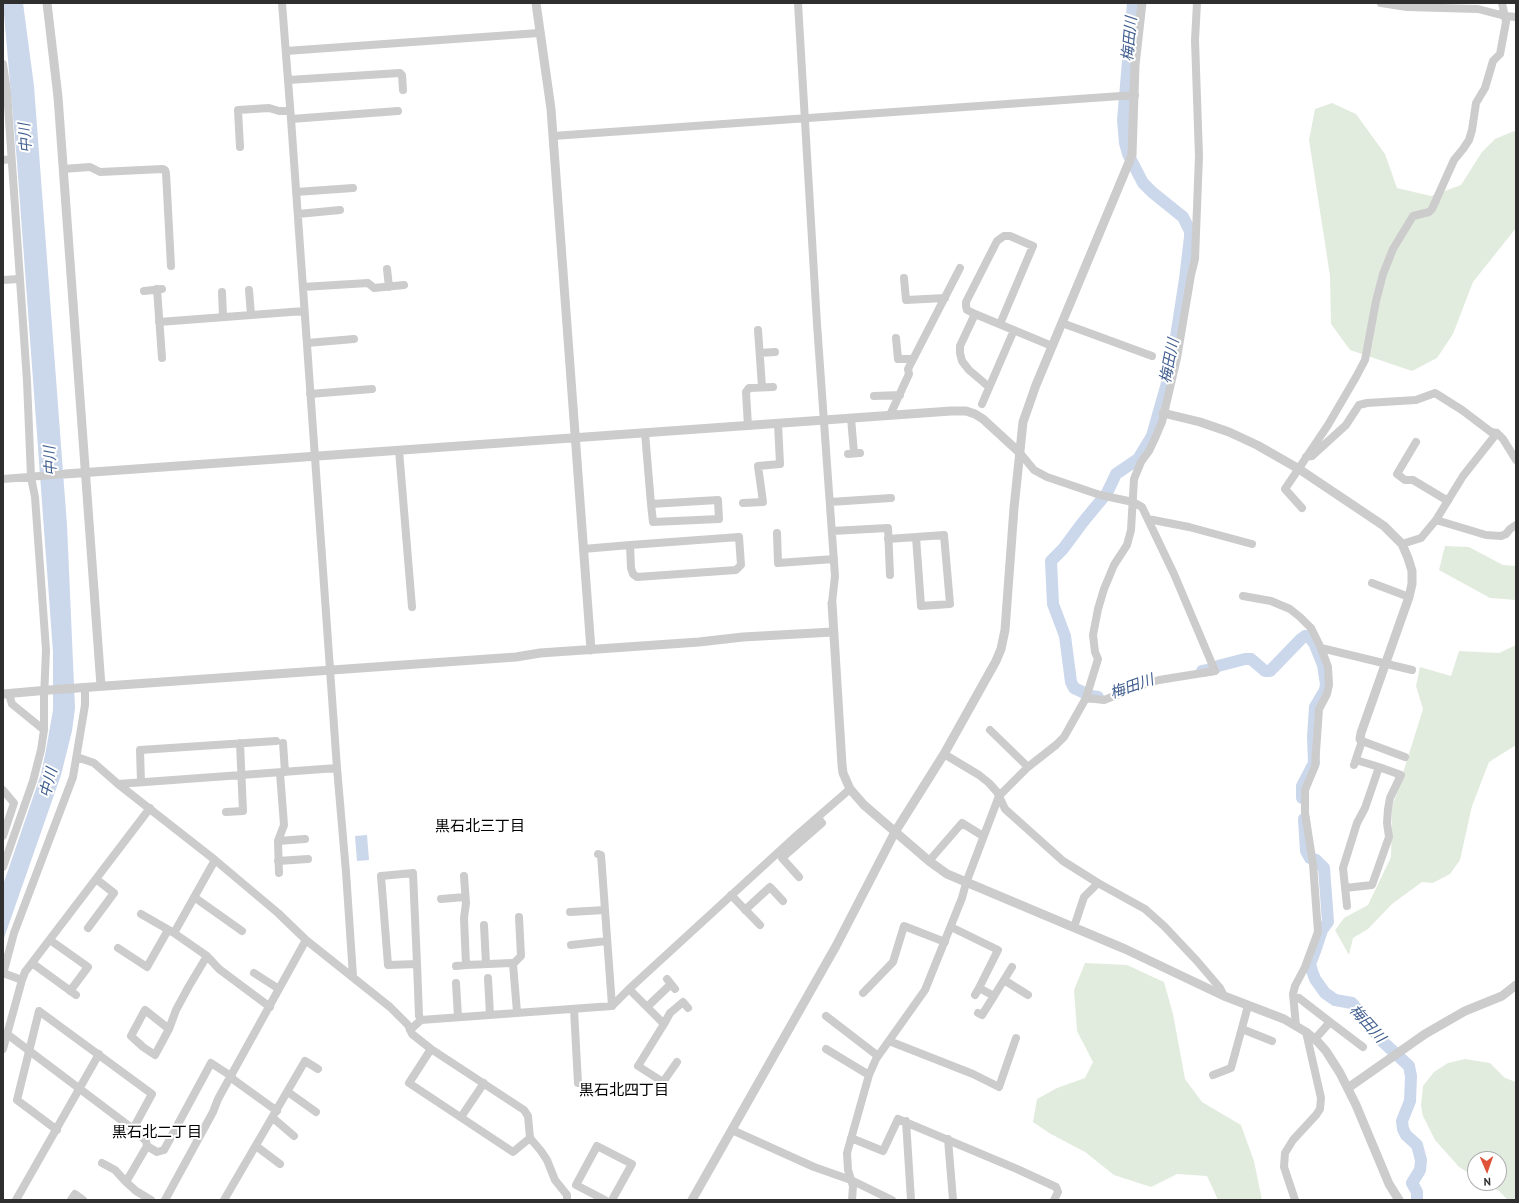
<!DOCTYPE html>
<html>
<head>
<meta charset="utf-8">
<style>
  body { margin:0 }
  #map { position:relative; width:1519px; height:1203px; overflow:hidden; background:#fff; font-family:"PT Sans",sans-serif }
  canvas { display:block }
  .frame { position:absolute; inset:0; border:4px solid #2f2f2f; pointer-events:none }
  .north { position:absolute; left:1467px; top:1151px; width:40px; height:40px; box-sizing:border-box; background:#fff; border:1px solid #acacac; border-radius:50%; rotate:178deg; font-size:11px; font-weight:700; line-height:16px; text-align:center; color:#2f2f2f }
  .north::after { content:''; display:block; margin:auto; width:14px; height:18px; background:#df5239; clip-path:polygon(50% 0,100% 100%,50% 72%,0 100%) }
</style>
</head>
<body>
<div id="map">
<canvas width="1519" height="1203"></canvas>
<div class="frame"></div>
<div class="north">N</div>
</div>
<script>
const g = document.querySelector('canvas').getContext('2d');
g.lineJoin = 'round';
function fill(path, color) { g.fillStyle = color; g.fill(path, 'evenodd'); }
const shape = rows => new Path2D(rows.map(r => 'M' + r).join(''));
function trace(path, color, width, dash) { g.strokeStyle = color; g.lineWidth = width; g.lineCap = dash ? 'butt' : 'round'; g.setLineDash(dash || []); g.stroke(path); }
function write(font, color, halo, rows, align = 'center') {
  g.font = font + ' "PT Sans","Noto Sans JP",sans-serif'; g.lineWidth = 4; g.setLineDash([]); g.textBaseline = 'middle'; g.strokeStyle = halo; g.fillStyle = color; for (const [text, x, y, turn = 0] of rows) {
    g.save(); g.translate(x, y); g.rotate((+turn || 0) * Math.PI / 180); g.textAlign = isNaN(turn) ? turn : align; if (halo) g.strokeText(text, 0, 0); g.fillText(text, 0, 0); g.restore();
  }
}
fill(shape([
  [1332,103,1356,114,1385,154,1397,188,1431,196,1461,185,1482,152,1495,139,1514,131,1516,133,1516,228,1473,282,1453,334,1437,358,1412,371,1350,350,1331,324,1330,276,1309,140,1315,109],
  [1445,546,1469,547,1503,565,1516,566,1516,600,1490,598,1439,570],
  [1516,645,1516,745,1489,762,1472,806,1460,860,1450,874,1433,883,1422,882,1392,904,1368,929,1353,938,1349,955,1335,930,1344,918,1368,905,1391,857,1392,808,1423,709,1416,686,1420,667,1451,676,1459,651,1499,653],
  [1085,963,1127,965,1164,982,1173,1014,1185,1079,1202,1102,1241,1125,1254,1161,1262,1200,1218,1200,1207,1176,1177,1174,1151,1187,1114,1175,1085,1152,1049,1133,1033,1122,1037,1099,1057,1088,1085,1078,1093,1062,1077,1031,1074,990],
  [1465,1059,1490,1063,1505,1078,1516,1082,1516,1200,1508,1200,1499,1191,1485,1183,1499,1183,1499,1159,1475,1159,1475,1177,1459,1167,1435,1140,1423,1116,1421,1106,1423,1086,1434,1072,1448,1063]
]), '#e2ecde');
fill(shape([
  [3,3,23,3,34,86,67,525,75,708,72,731,61,775,3,941,3,885,41,774,46,750,53,710,53,652,17,162],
  [367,835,369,860,357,861,355,836]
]), '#cbd7eb');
trace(shape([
  [1202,671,1214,669,1218,666,1245,659,1251,659,1265,671,1270,671,1301,639,1305,636,1309,636,1315,645,1323,665,1326,684,1325,690,1315,707,1313,737,1314,763,1302,786,1302,798],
  [1098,697,1091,696,1074,688,1071,682,1065,636,1053,604,1051,561,1063,549,1083,522,1107,493,1116,474,1138,459,1152,436,1171,369,1185,279,1190,237,1190,231,1183,217,1152,192,1143,183,1128,154,1125,143,1123,120,1133,3],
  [1304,819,1306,851,1310,858,1316,860,1324,868,1328,922,1322,930,1315,951,1310,964,1312,971,1315,979,1325,993,1335,1000,1352,1003,1381,1040,1409,1066,1411,1076,1410,1101,1402,1121,1403,1129,1406,1135,1417,1145,1421,1160,1420,1170,1412,1183,1417,1192,1417,1200]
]), '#cbd7eb', 12);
trace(shape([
  [282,3,291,119,337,768,346,872,353,976],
  [798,3,817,324,835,576,832,603],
  [1381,3,1407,7,1478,9,1505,16,1516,17],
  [286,51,539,33],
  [3,64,7,91,27,381,31,477,35,497,46,650,44,698,44,730,41,750,33,781,3,867],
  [288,80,400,73,402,75,403,90],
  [291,119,398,111],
  [553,136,1135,95],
  [240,147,238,110,269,108,279,111,290,111],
  [3,160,11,159],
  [63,169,90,167,100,172,163,169,165,170,166,173,171,266],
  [296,192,353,188],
  [298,214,340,210],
  [387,269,389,287],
  [904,278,906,300,945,298],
  [3,280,19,279],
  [303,287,368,283,374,288,404,285],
  [157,289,162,358],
  [249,290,251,315],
  [144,291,162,289],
  [222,292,223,317],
  [975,314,960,346,960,353,962,361,969,370,989,387],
  [159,322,304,311],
  [1062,323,1152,356],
  [1000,324,1033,246,1010,236,1004,236,997,241,966,302,966,306,967,310,975,314,1052,346],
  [758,330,762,387],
  [896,338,898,359,913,359],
  [307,343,354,339],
  [760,353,775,352],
  [310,394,372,389],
  [874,396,900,395],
  [982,404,1014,330],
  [890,415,909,374,908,369,960,268],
  [851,418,854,453],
  [748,426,746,392,749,388,773,387],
  [645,433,651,504,653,522,719,519,718,500,651,504],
  [1416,442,1397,474,1405,480,1413,480,1448,501],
  [399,450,412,607],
  [1020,453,1034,470,1047,477,1100,495,1133,502,1142,507,1174,574,1215,671,1159,680,1145,684,1104,700,1086,698],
  [848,454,860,453],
  [1306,457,1312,456,1346,425,1359,405,1367,403,1416,400,1435,393,1462,410,1491,432,1497,433,1503,439,1516,460],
  [3,479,65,474],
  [830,502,891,498],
  [743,503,763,502,758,466,780,464,778,424],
  [1302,508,1285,489,1328,425,1356,377,1365,360,1376,301,1383,274,1393,249,1413,216,1429,212,1432,209,1454,160,1463,149,1469,140,1472,130,1476,103,1485,88,1493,61,1500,54,1506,22,1502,3],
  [1148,519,1189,527,1252,544],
  [1436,520,1486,535,1501,536,1506,534,1510,529,1516,525],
  [832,531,888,528,890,575],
  [777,533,778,563,834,559],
  [888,539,944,535,950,604,921,606,916,537],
  [1402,544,1421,538,1436,520,1463,476,1497,433],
  [583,549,630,545,739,537,741,565,736,570,637,577,633,574,631,568,630,545],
  [1372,583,1409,597],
  [1243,596,1271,601,1290,609,1300,617,1311,628,1321,648,1328,667,1329,685,1327,694,1319,709,1315,766,1305,790,1305,813,1313,864,1318,932,1305,967,1295,986,1293,994,1296,1026],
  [1321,648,1412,670],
  [9,694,12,704,44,730],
  [990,730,1028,767],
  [283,743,285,772],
  [944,754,979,775,989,783,997,792,1005,809,1063,861,1098,883,1145,909,1164,926,1197,961,1220,988,1224,996],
  [77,757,94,763,118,784,215,860,278,913,306,940,390,1007,408,1025,412,1034,431,1049,524,1110,528,1116,530,1138,541,1151,547,1160,555,1180,567,1195,567,1200],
  [1354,765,1362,741,1405,757],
  [141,782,140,750,276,741],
  [118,784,337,768],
  [3,790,14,803,3,836],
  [226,812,243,811,240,743],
  [278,841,305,839],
  [598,854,601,855,612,1006],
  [278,861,308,859],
  [929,861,962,823,983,836],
  [279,873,278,841,284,825,280,773],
  [464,876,466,903,464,918,466,965,511,963,513,964,517,1012],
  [799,877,782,858,822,823,818,818],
  [1345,888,1372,885,1389,837,1387,823,1388,809,1390,798,1401,775,1379,767],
  [731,895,760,925],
  [194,897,242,931],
  [441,899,465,897],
  [1347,906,1343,868,1357,823,1365,808,1379,767,1356,760],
  [745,910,770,887,783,901],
  [570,912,605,910],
  [141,914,174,933,207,956,219,969,270,1007],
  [484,925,486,964],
  [951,927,998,950,979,988,994,996,1012,967],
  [1074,927,1084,897,1098,883],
  [88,928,114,893,96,879],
  [174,933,215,860],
  [50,940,88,967,70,991],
  [571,945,607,941],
  [118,948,147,967,168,930],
  [32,963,76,995],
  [417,964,388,965,381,876,413,873,417,964,419,1016,421,1020],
  [513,964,521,956,519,917],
  [456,966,466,965],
  [3,973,22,980],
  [254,973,279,989],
  [3,974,14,933,73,777,85,705,85,687],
  [488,978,490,1015],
  [667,979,675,989],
  [1004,980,1028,995],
  [456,983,458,1017],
  [629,989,664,1024,638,1066,663,1082,677,1062],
  [863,993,893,962,904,926,945,942],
  [975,995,979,988],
  [1299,998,1330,1022,1315,1039],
  [647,1007,671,984],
  [574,1009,578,1083],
  [978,1013,982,1015,994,996],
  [826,1016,878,1056],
  [1330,1022,1363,1047],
  [664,1024,670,1013,683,1002,688,1008],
  [169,1029,145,1010,131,1036,143,1047,155,1055,169,1029,176,1010,189,986,207,956],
  [1242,1029,1272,1041],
  [410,1030,421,1020,612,1006,629,989,796,836,850,789],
  [7,1034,133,1129,146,1141,147,1146],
  [889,1041,973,1074,999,1087,1016,1038],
  [3,1049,22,980,25,972,150,808],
  [431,1049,409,1083,513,1152,530,1138],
  [826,1049,869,1075],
  [1213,1075,1231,1068,1248,1006],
  [288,1092,316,1112],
  [461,1117,484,1083],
  [273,1118,294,1136],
  [906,1121,911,1200],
  [57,1130,17,1100,39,1011,152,1094,133,1129],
  [732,1130,814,1167,851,1180,892,1200],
  [851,1138,883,1151,898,1119,1017,1169,1056,1187,1058,1192,1054,1200],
  [948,1139,953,1200],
  [256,1146,280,1164],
  [102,1163,115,1170,126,1182,147,1146,157,1152,164,1150,211,1063,231,1076,234,1080,277,1111],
  [126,1182,136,1191,151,1200],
  [16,1200,99,1054],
  [71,1200,75,1194,83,1200],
  [165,1200,213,1112,218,1099,306,940],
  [224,1200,305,1061,318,1069],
  [605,1200,576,1185,597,1146,632,1164,612,1200],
  [852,1200,853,1186,848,1170,847,1153,869,1075,876,1059,925,990,962,898,966,883,999,796,1028,767,1056,745,1064,737,1086,698,1098,659,1095,652,1093,635,1098,609,1104,589,1114,565,1127,545,1131,530,1134,479,1141,462,1149,451,1156,436,1162,422,1177,358,1191,275,1195,259,1199,156,1195,40,1197,3],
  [1295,1200,1284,1167,1285,1153,1293,1140,1316,1115,1320,1109,1321,1098,1306,1032]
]), '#ccc', 8);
trace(shape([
  [47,3,58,97,101,686],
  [536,3,551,109,591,650],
  [1163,413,1200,422,1229,432,1257,445,1299,469,1384,526,1402,544,1408,558,1412,571,1412,584,1409,597,1361,733,1360,739,1362,741],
  [65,474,951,411,966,411,975,414,983,419,1020,453],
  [832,603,842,765,843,773,850,789,864,805,929,861,947,874,1125,949,1224,996,1284,1019,1306,1032,1318,1042,1326,1051,1340,1073,1356,1105,1389,1184,1399,1200],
  [3,694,49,690,516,657,540,653,699,642,743,637,833,632],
  [1348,1088,1425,1034,1465,1011,1502,996,1516,985],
  [692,1200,836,946,895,832,944,754,996,661,1001,649,1005,630,1014,508,1023,422,1036,385,1132,155,1135,65,1142,3]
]), '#ccc', 9);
write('italic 15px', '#405e8f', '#fff', [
  ["梅田川",1130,39,-85],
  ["中川",26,138,-94],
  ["梅田川",1170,361,-79],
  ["中川",51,461,-93],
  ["梅田川",1132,687,-19],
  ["中川",49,783,-76],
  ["梅田川",1367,1024,48]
]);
write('15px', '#000', '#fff', [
  ["黒石北三丁目",480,827],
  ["黒石北四丁目",624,1091],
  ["黒石北二丁目",157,1133]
]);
</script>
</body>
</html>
